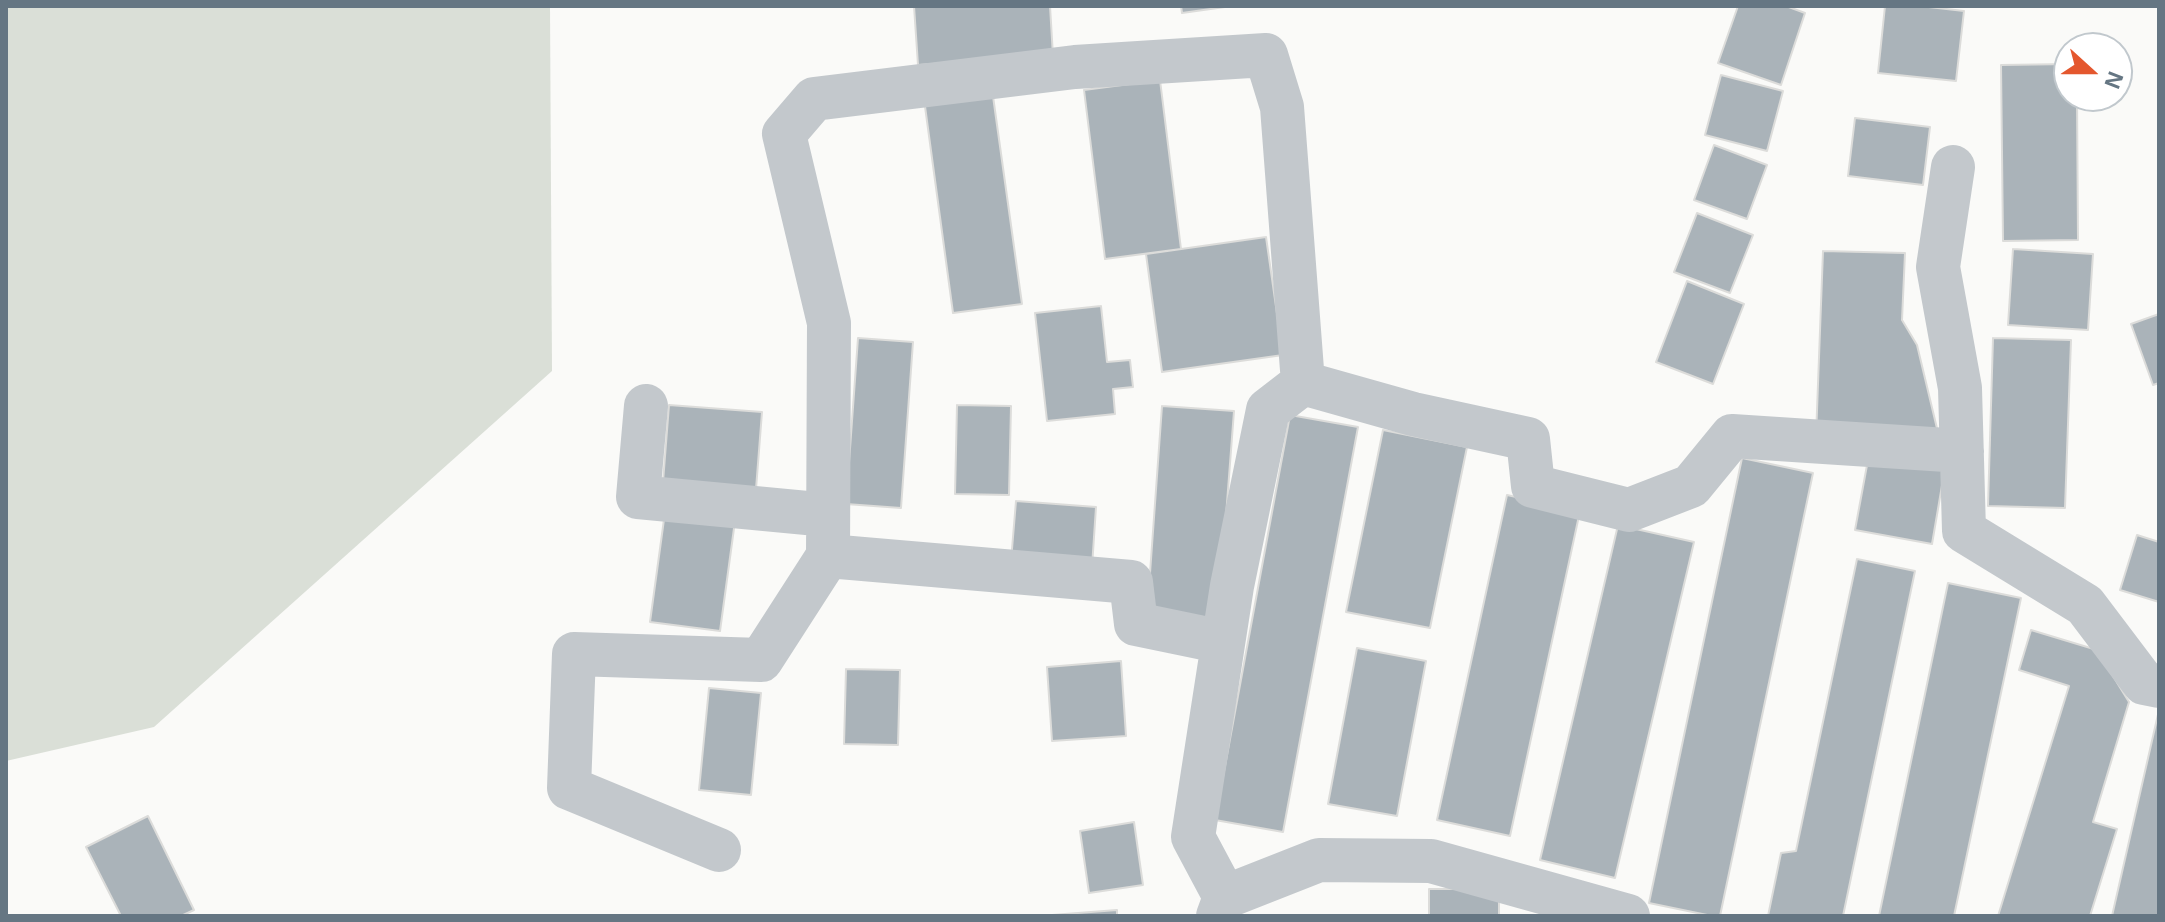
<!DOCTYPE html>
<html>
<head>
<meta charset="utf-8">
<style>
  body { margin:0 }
  #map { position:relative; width:2165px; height:922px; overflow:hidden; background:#fafaf8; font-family:Helvetica,sans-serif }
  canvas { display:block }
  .frame { position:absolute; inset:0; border:8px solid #657683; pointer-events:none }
  .north { position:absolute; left:2053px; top:32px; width:80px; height:80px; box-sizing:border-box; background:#fff; border:2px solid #c1c8cd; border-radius:50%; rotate:111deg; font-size:22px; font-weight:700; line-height:32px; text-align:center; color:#657683 }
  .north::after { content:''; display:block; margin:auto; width:28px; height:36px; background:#e4572e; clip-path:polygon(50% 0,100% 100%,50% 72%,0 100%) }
</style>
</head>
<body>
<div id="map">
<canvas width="2165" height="922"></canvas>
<div class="frame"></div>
<div class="north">N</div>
</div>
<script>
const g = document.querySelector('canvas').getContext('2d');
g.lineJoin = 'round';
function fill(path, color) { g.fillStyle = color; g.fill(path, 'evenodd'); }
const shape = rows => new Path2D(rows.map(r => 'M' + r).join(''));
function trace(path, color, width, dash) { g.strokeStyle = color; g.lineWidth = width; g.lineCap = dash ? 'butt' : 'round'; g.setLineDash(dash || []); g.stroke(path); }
fill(shape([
  [6,6,550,6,552,371,154,727,6,761]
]), '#dadfd7');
const building = shape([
  [914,6,1050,6,1053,56,918,65,914,6],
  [1181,6,1232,6,1182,13,1181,6],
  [1738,6,1786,6,1805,13,1781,85,1718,63,1738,6],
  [1885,6,1920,6,1964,11,1956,81,1878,73,1885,6],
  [2069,64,2069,96,2077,96,2078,240,2003,241,2001,65,2069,64],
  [1721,75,1783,91,1767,151,1705,135,1721,75],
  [1160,80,1181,249,1105,259,1084,90,1160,80],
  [992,89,1022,304,953,313,924,99,992,89],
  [1855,118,1930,127,1923,185,1848,176,1855,118],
  [1714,145,1767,165,1747,219,1694,200,1714,145],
  [1697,213,1753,235,1730,293,1674,272,1697,213],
  [1266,237,1283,355,1162,372,1146,254,1266,237],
  [2013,249,2093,254,2088,330,2008,325,2013,249],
  [1823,251,1905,253,1902,320,1917,345,1940,441,1816,437,1823,251],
  [1687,281,1744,304,1713,384,1656,362,1687,281],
  [1101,306,1107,362,1130,360,1133,387,1113,389,1115,414,1047,421,1035,313,1101,306],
  [2159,314,2159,383,2153,385,2131,324,2159,314],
  [858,338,913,342,901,508,846,504,858,338],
  [1993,338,2071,340,2065,508,1988,506,1993,338],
  [669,405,762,412,756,489,663,482,669,405],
  [957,405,1011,406,1009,495,955,494,957,405],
  [1162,406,1234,411,1218,621,1147,615,1162,406],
  [1290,415,1358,427,1283,832,1215,820,1290,415],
  [1383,430,1467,447,1430,628,1346,612,1383,430],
  [1870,449,1946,462,1932,544,1855,530,1870,449],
  [1742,458,1813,473,1720,916,1712,916,1649,903,1742,458],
  [1507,495,1580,511,1510,836,1437,820,1507,495],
  [1016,501,1096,507,1092,567,1011,561,1016,501],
  [665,512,735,521,720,631,650,622,665,512],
  [1618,525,1694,542,1615,878,1540,860,1618,525],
  [2137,535,2159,542,2159,602,2120,590,2137,535],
  [1857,559,1915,571,1843,916,1768,916,1781,853,1796,851,1857,559],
  [1948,583,2021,598,1954,916,1879,916,1948,583],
  [2031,630,2097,650,2129,702,2093,822,2117,829,2090,916,1998,916,2069,686,2019,670,2031,630],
  [1357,648,1426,661,1397,816,1328,804,1357,648],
  [1121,661,1126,736,1052,741,1047,667,1121,661],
  [846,669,900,670,898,745,844,744,846,669],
  [709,688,761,693,751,795,699,790,709,688],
  [2159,710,2159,916,2112,916,2159,710],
  [148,816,194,910,181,916,121,916,86,847,148,816],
  [1134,822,1143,885,1089,893,1080,831,1134,822],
  [1429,889,1499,889,1499,916,1429,916,1429,889],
  [1117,910,1117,916,1039,916,1117,910]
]);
fill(building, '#aab3b9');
trace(building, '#dcdcda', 2);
trace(shape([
  [1953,167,1938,267,1960,388,1964,531,2085,605,2144,683,2159,686],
  [646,406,638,497,828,515],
  [1223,642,1136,624,1131,582,828,556,829,323,784,134,814,99,1075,67,1266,55,1282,107,1303,383],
  [719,850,569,788,574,654,761,660,828,556],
  [1225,897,1193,837,1232,586,1268,410,1303,383,1413,414,1528,439,1533,486,1629,510,1691,486,1732,436,1962,451],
  [1218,916,1225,897,1319,860,1431,861,1628,916]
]), '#c3c8cc', 44);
</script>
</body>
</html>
